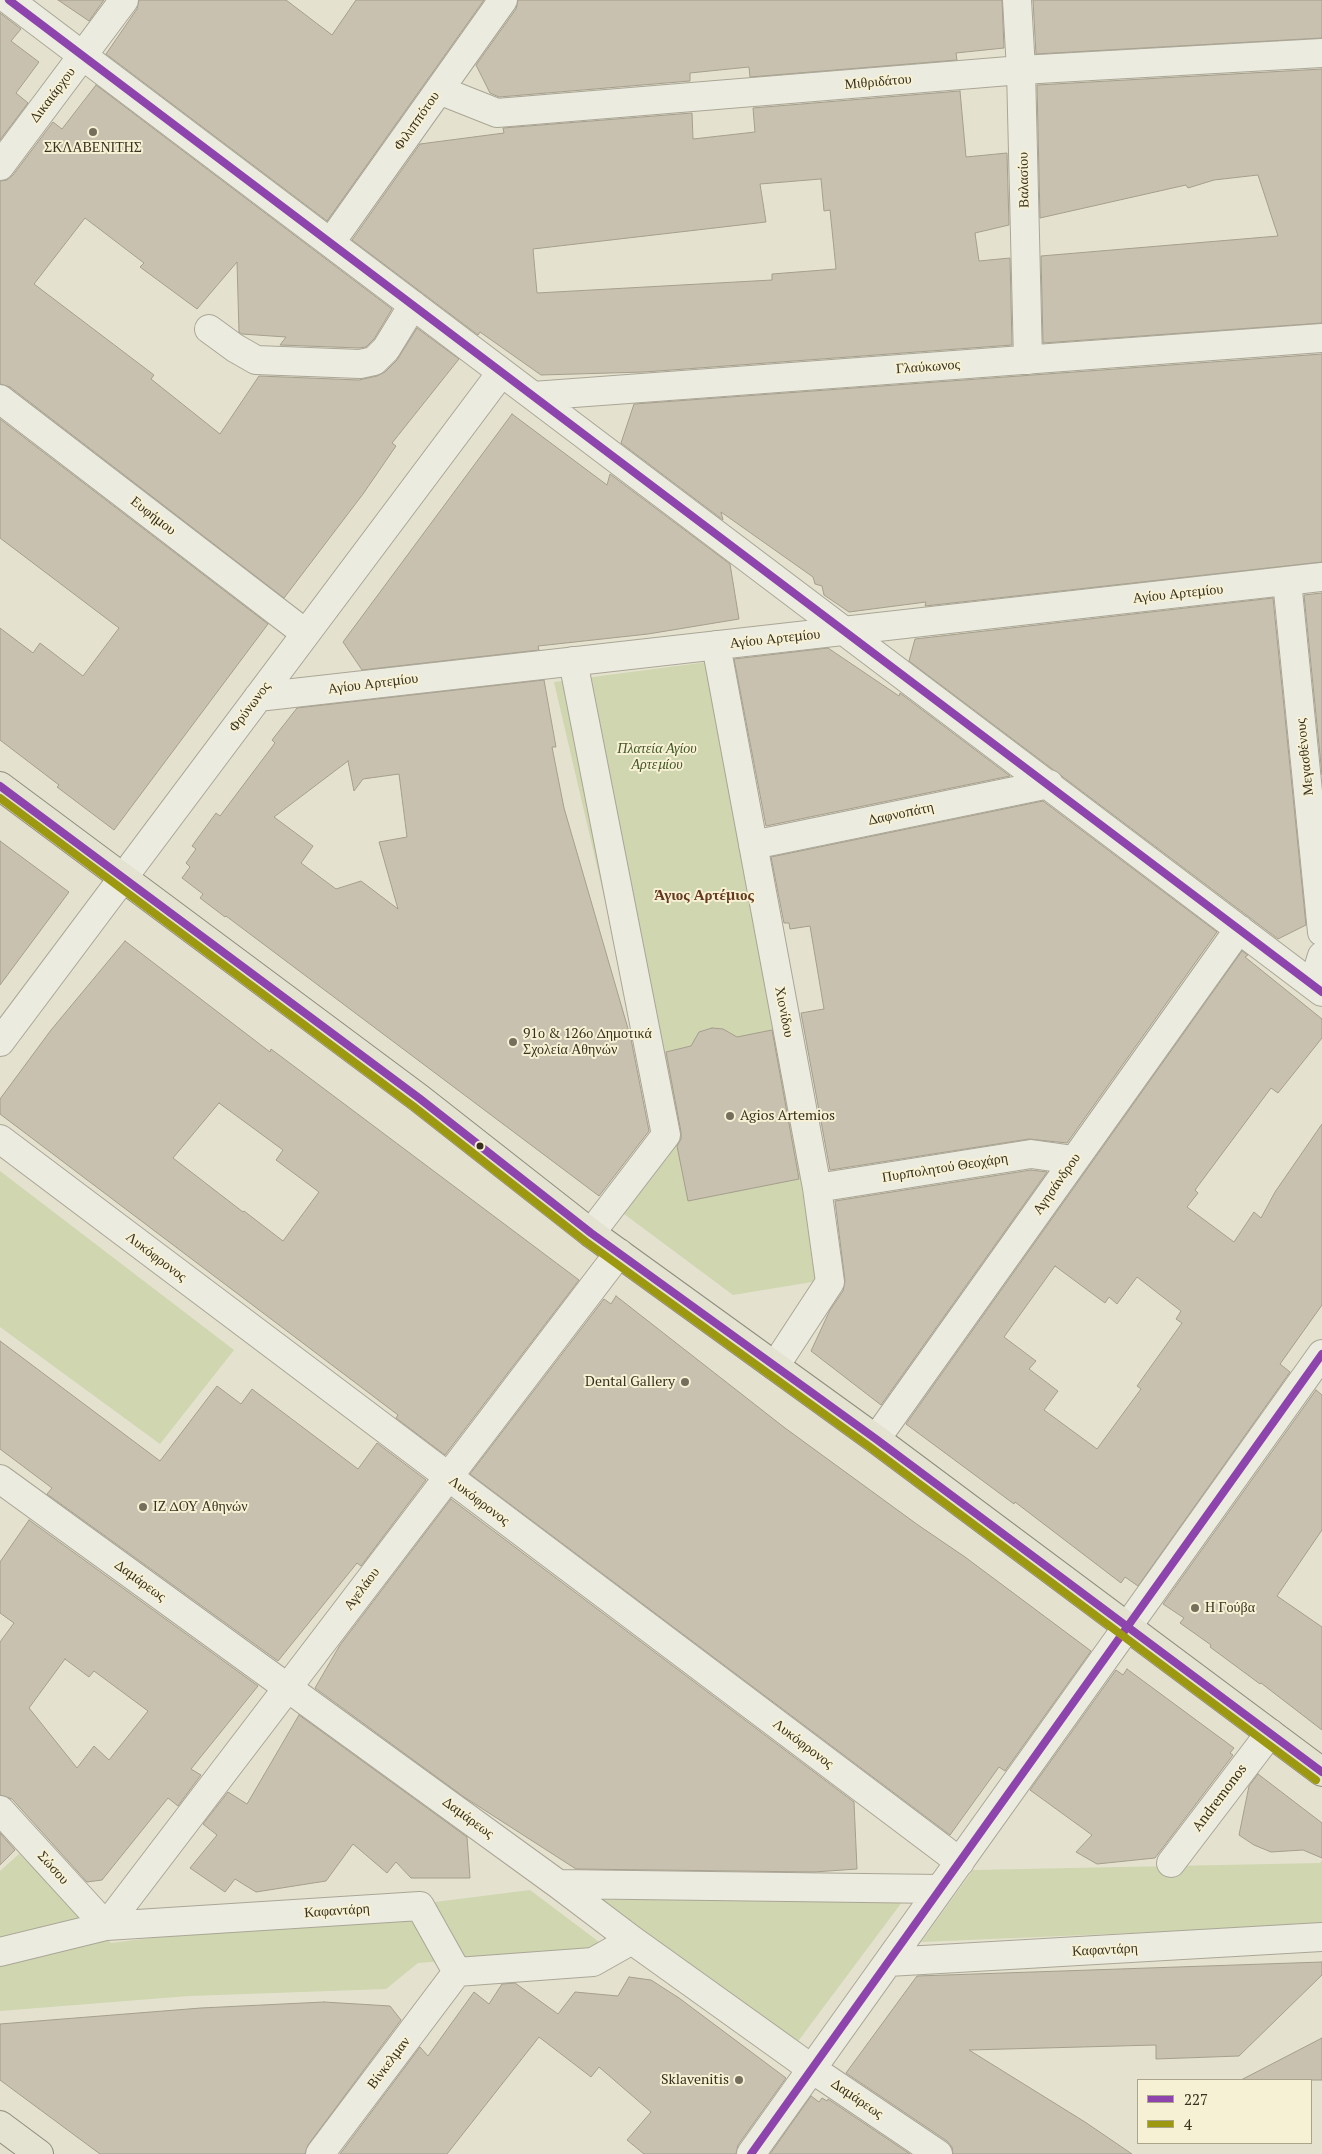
<!DOCTYPE html>
<html>
<head>
<meta charset="utf-8">
<style>
  body { margin:0 }
  #map { position:relative; width:1322px; height:2154px; overflow:hidden; background:#e4e2ce; font-family:"PT Serif",serif }
  canvas { display:block }
  .legend { position:absolute; left:1137px; top:2079px; width:175px; height:65px; box-sizing:border-box; background:#f6f1d4; border:1px solid #aaa48b; margin:0; padding:6px 9px; list-style:none; font-size:15px; color:#39301e }
  .legend li { display:flex; align-items:center; gap:10px; height:25px }
  .legend b { width:25px; border:1px solid #aaa48b }
</style>
</head>
<body>
<div id="map">
<canvas width="1322" height="2154"></canvas>
<ul class="legend">
<li><b style="height:6px;background:#8e44ad"></b>227</li>
<li><b style="height:6px;background:#9c980f"></b>4</li>
</ul>
</div>
<script>
const g = document.querySelector('canvas').getContext('2d');
g.lineJoin = 'round';
function fill(path, color) { g.fillStyle = color; g.fill(path, 'evenodd'); }
const shape = rows => new Path2D(rows.map(r => 'M' + r).join(''));
function trace(path, color, width, dash) { g.strokeStyle = color; g.lineWidth = width; g.lineCap = dash ? 'butt' : 'round'; g.setLineDash(dash || []); g.stroke(path); }
function write(font, color, halo, rows, align = 'center') {
  g.font = font + ' "PT Serif",serif'; g.lineWidth = 4; g.setLineDash([]); g.textBaseline = 'middle'; g.strokeStyle = halo; g.fillStyle = color; for (const [text, x, y, turn = 0] of rows) {
    g.save(); g.translate(x, y); g.rotate((+turn || 0) * Math.PI / 180); g.textAlign = isNaN(turn) ? turn : align; if (halo) g.strokeText(text, 0, 0); g.fillText(text, 0, 0); g.restore();
  }
}
fill(shape([
  [723,660,823,1178,801,1183,818,1281,733,1295,608,1202,659,1133,554,682],
  [0,1171,234,1350,160,1444,0,1327],
  [19,1854,111,1943,530,1890,607,1948,418,1963,386,1989,189,1996,0,2011,0,1871],
  [1322,1860,1322,1925,921,1942,973,1870,1320,1863],
  [908,1894,796,2044,601,1900]
]), '#cfd6b0');
const building = shape([
  [58,0,104,0,89,21,58,0],
  [139,0,286,0,332,35,356,0,484,0,327,221,106,54,137,9,139,0],
  [518,0,1002,0,1004,48,956,53,957,60,750,77,749,67,690,73,690,81,499,97,490,93,476,65,516,9,518,0],
  [1033,0,1322,0,1322,38,1036,54,1033,0],
  [0,13,21,29,11,41,39,62,16,93,28,103,0,140,0,13],
  [1322,69,1322,323,1043,343,1041,256,1278,236,1258,175,1214,180,1188,188,1186,185,1040,218,1037,85,1322,69],
  [96,85,392,309,374,339,366,347,359,348,280,345,286,337,242,334,239,332,237,262,197,309,140,267,144,263,85,218,34,284,154,375,151,379,220,434,259,376,359,380,377,376,385,372,397,360,417,328,459,359,392,443,396,446,363,494,284,598,10,387,0,384,0,181,7,180,13,175,53,122,62,129,96,85],
  [960,91,966,157,1007,153,1009,225,975,233,979,261,1010,258,1012,345,644,372,541,375,480,332,478,335,352,240,420,144,504,133,503,128,692,113,693,139,755,132,753,108,960,91],
  [821,179,824,211,830,210,836,269,772,274,772,280,537,293,533,249,766,222,760,184,821,179],
  [1322,354,1322,562,925,606,926,602,849,612,824,595,822,586,815,584,813,577,721,512,723,520,621,443,634,404,1322,354],
  [512,414,607,485,610,474,730,564,739,619,648,634,538,646,539,650,362,670,343,642,512,414],
  [0,419,268,624,114,830,57,787,59,785,0,740,0,628,33,653,40,643,83,676,119,628,0,538,0,419],
  [1322,593,1322,775,1304,595,1322,593],
  [1273,598,1306,925,1278,939,909,661,915,639,1273,598],
  [828,648,899,696,900,693,1010,776,766,826,734,659,828,648],
  [544,680,556,747,552,747,564,808,631,1039,649,1131,599,1196,226,916,225,917,200,898,203,894,182,878,190,867,186,863,196,849,192,846,216,813,220,816,275,743,272,740,297,708,544,680],
  [348,761,354,791,363,779,399,774,407,837,379,842,398,909,361,881,336,889,301,863,313,846,274,817,348,761],
  [1043,801,1217,932,1067,1143,1029,1139,830,1170,801,1013,824,1009,810,926,790,929,789,923,784,923,771,857,1043,801],
  [0,841,69,892,0,985,0,841],
  [125,941,270,1052,271,1049,579,1280,445,1455,396,1418,398,1415,0,1114,0,1099,51,1030,125,941],
  [219,1103,283,1150,276,1160,319,1192,283,1241,244,1211,243,1212,173,1158,219,1103],
  [1242,951,1248,955,1245,957,1322,1019,1322,1038,1278,1093,1271,1088,1195,1190,1198,1193,1187,1207,1234,1242,1254,1212,1261,1218,1275,1192,1322,1124,1322,1305,1280,1364,1290,1372,1138,1586,1125,1577,1121,1583,1015,1502,1014,1504,906,1424,1242,951],
  [1055,1266,1105,1303,1109,1297,1117,1304,1137,1277,1181,1311,1176,1319,1182,1323,1137,1386,1141,1389,1097,1449,1044,1410,1058,1391,1029,1369,1036,1361,1004,1337,1055,1266],
  [712,1028,723,1029,737,1037,772,1030,799,1179,688,1201,677,1146,681,1139,681,1132,666,1052,691,1046,699,1032,712,1028],
  [1031,1170,1047,1172,881,1405,811,1351,830,1310,843,1291,845,1281,835,1201,1031,1170],
  [616,1296,785,1428,918,1525,965,1557,1091,1651,1005,1771,999,1767,950,1835,470,1474,604,1299,611,1304,616,1296],
  [0,1341,160,1461,217,1386,241,1404,252,1389,358,1469,377,1443,426,1480,361,1566,357,1563,278,1661,47,1494,52,1488,0,1449,0,1341],
  [1316,1390,1322,1395,1322,1530,1277,1596,1322,1627,1322,1730,1261,1683,1260,1684,1210,1647,1211,1645,1180,1623,1184,1618,1163,1604,1316,1390],
  [451,1499,854,1802,857,1869,814,1872,576,1869,464,1797,315,1688,340,1645,451,1499],
  [29,1520,258,1686,191,1769,201,1775,178,1806,168,1798,102,1880,87,1882,12,1799,0,1795,0,1642,14,1623,0,1613,0,1562,29,1520],
  [65,1659,89,1677,94,1671,148,1711,109,1760,94,1746,77,1768,29,1708,65,1659],
  [1127,1669,1234,1748,1230,1753,1233,1755,1155,1858,1097,1864,1076,1852,1092,1835,1030,1790,1116,1670,1123,1675,1127,1669],
  [299,1715,467,1837,470,1878,411,1878,396,1862,387,1873,353,1844,326,1881,256,1892,235,1879,225,1892,190,1868,217,1835,203,1824,228,1792,247,1804,299,1715],
  [1258,1774,1322,1823,1322,1858,1303,1850,1271,1852,1254,1845,1239,1835,1249,1786,1258,1774],
  [0,1833,15,1850,0,1865,0,1833],
  [1322,1962,1322,1975,1239,2056,1156,2059,1156,2045,969,2050,1085,2122,1132,2154,953,2154,952,2147,947,2141,846,2073,917,1976,1322,1962],
  [629,1977,651,1980,679,1998,786,2078,738,2145,736,2154,644,2154,627,2140,651,2112,599,2067,591,2077,539,2037,447,2154,340,2154,420,2047,428,2056,474,1992,489,2004,502,1984,515,1983,558,2014,575,1992,618,1996,629,1977],
  [324,2002,390,2006,401,2020,308,2145,305,2154,100,2154,0,2080,0,2024,201,2008,324,2002],
  [1322,2038,1322,2080,1241,2080,1322,2038],
  [811,2096,819,2102,822,2098,827,2101,828,2099,910,2154,770,2154,811,2096]
]);
fill(building, '#c8c1af');
trace(building, '#a59e8d', 1);
const minor = shape([
  [9,0,1322,992],
  [1017,0,1021,70,1028,360],
  [439,90,497,113,1021,70,1322,53],
  [0,166,124,0],
  [331,242,503,0],
  [209,329,235,348,256,360,360,364,374,361,386,349,413,305],
  [533,396,1322,338],
  [0,399,305,633],
  [1287,581,1322,932],
  [716,645,817,1188,830,1282,775,1366],
  [573,661,666,1135,591,1233],
  [258,697,1322,577],
  [753,845,1049,784],
  [1313,985,1322,956],
  [0,1042,501,373],
  [0,1139,960,1862],
  [817,1188,1031,1154,1074,1160],
  [876,1439,1239,929],
  [0,1479,558,1884,632,1940,812,2069,938,2154],
  [0,1810,106,1926,619,1253],
  [1171,1863,1270,1733],
  [558,1884,940,1889],
  [0,1952,106,1926,420,1906,457,1972,593,1962,632,1940],
  [888,1962,1322,1937],
  [320,2154,457,1972],
  [751,2154,1322,1354]
]);
const major = shape([
  [0,786,419,1098,591,1233,876,1439,1322,1772],
  [0,2125,39,2154]
]);
trace(minor, '#aaa696', 30);
trace(major, '#8f8c7e', 30);
trace(minor, '#ecebe0', 28);
trace(major, '#e4e2d1', 28);
trace(shape([
  [9,0,1322,992],
  [0,786,419,1098,591,1233,876,1439,1322,1772],
  [751,2154,1322,1354]
]), '#8e44ad', 8);
trace(shape([
  [0,798,413,1106,585,1241,870,1447,1316,1780]
]), '#9c980f', 8);
for (const [x, y, r, color] of [
  [93,132,5,"#756e5c"],
  [513,1042,5,"#756e5c"],
  [730,1116,5,"#756e5c"],
  [480,1146,4.5,"#39301e"],
  [685,1382,5,"#756e5c"],
  [143,1507,5,"#756e5c"],
  [1195,1608,5,"#756e5c"],
  [739,2080,5,"#756e5c"]
]) { const dot = new Path2D(); dot.arc(x, y, r, 0, 2 * Math.PI); g.fillStyle = color; g.fill(dot); trace(dot, '#f6f1d4', 2); }
write('14px', '#39301e', '#f6f1d4', [
  ["Μιθριδάτου",878,82,-5],
  ["Δικαιάρχου",53,95,-53],
  ["Φιλιππότου",417,121,-55],
  ["Βαλασίου",1024,180,-91],
  ["Γλαύκωνος",928,367,-4],
  ["Ευφήμου",153,516,38],
  ["Αγίου Αρτεμίου",1178,594,-6],
  ["Αγίου Αρτεμίου",775,639,-6],
  ["Αγίου Αρτεμίου",373,684,-7],
  ["Φρύνωνος",250,707,-53],
  ["Μεγασθένους",1305,757,-96],
  ["Δαφνοπάτη",901,814,-12],
  ["Χιονίδου",784,1012,79],
  ["Πυρπολητού Θεοχάρη",945,1168,-9],
  ["Αγησάνδρου",1057,1184,-55],
  ["Λυκόφρονος",156,1257,37],
  ["Λυκόφρονος",479,1501,37],
  ["Δαμάρεως",140,1581,36],
  ["Αγελάου",362,1589,-53],
  ["Λυκόφρονος",803,1744,37],
  ["Andremonos",1220,1798,-53],
  ["Δαμάρεως",468,1818,36],
  ["Σώσου",53,1868,48],
  ["Καφαντάρη",337,1911,-4],
  ["Καφαντάρη",1105,1950,-3],
  ["Βίνκελμαν",389,2063,-53],
  ["Δαμάρεως",857,2099,34]
]);
write('14px', '#39301e', '#f6f1d4', [
  ["ΣΚΛΑΒΕΝΙΤΗΣ",93,148,"center"],
  ["91ο & 126ο Δημοτικά",523,1034],
  ["Σχολεία Αθηνών",523,1050],
  ["Agios Artemios",740,1116],
  ["Dental Gallery",675,1382,"right"],
  ["ΙΖ ΔΟΥ Αθηνών",153,1507],
  ["Η Γούβα",1205,1608],
  ["Sklavenitis",729,2080,"right"]
], 'left');
write('italic 14px', '#425625', '#f6f1d4', [
  ["Πλατεία Αγίου",657,749],
  ["Αρτεμίου",657,765]
]);
write('bold 15px', '#66391e', '#f6f1d4', [
  ["Άγιος Αρτέμιος",704,896]
]);
</script>
</body>
</html>
